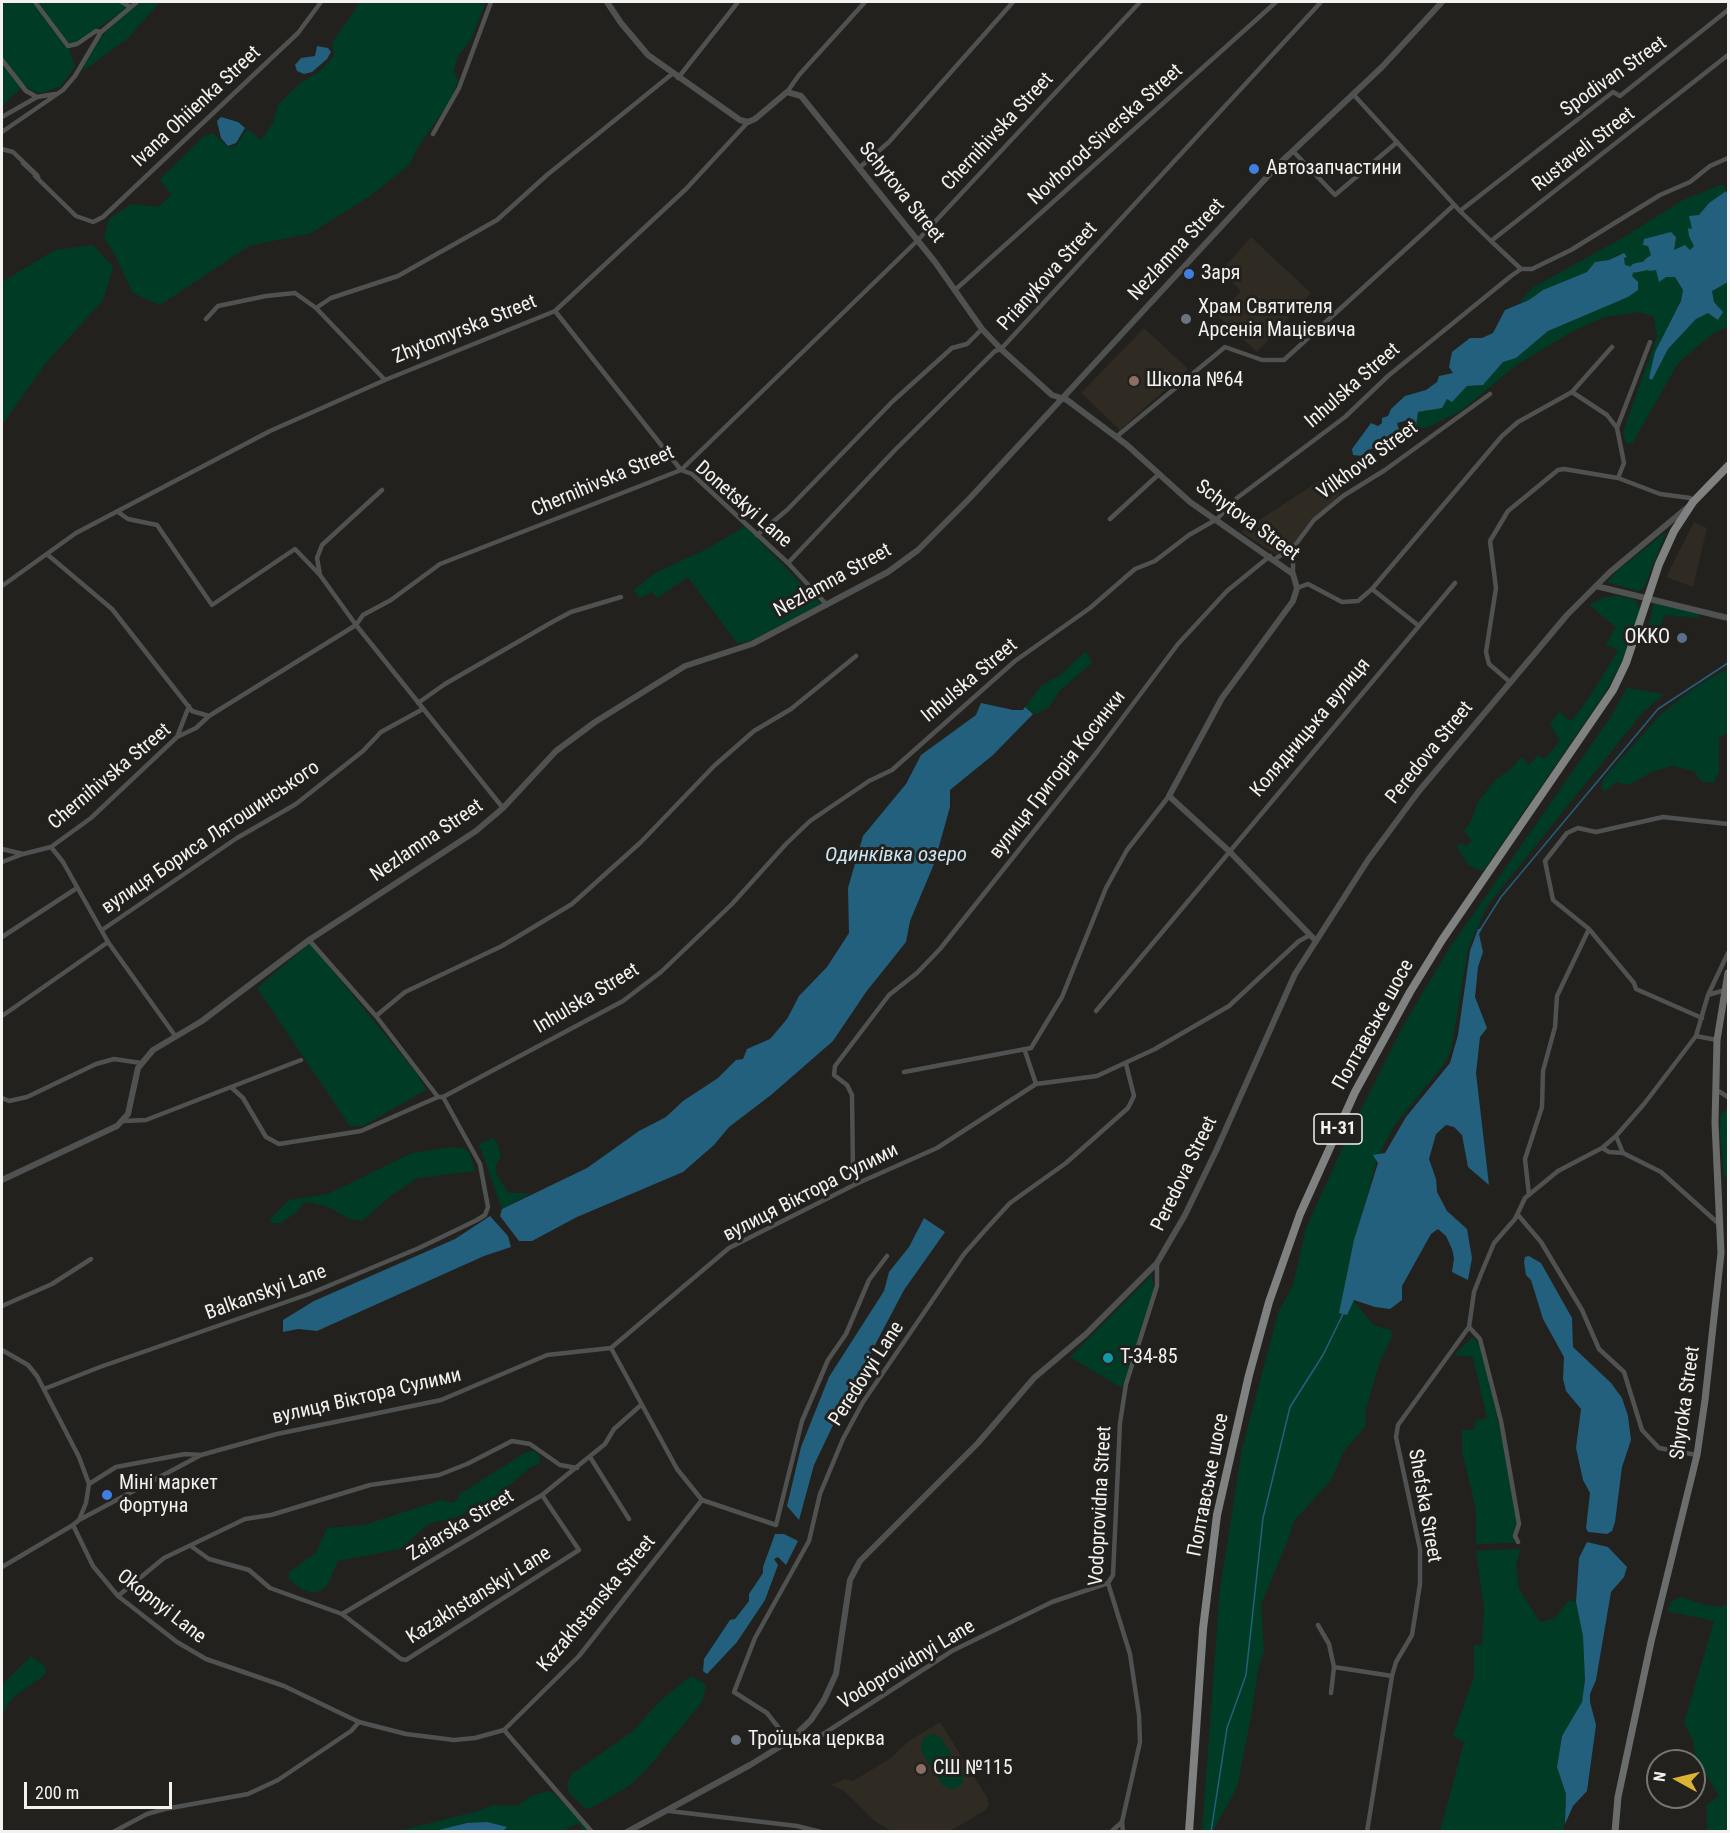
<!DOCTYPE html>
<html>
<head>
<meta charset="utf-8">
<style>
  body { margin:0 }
  #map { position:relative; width:1730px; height:1833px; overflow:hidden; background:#22211e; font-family:"Roboto Condensed",sans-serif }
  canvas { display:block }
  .frame { position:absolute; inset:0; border:3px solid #f3f2f0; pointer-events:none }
  .north { position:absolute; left:1646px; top:1749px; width:60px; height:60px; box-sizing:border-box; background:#22211e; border:2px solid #767572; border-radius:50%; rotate:278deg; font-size:16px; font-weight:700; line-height:24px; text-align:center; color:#f3f2f0 }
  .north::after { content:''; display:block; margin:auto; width:21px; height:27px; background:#dab333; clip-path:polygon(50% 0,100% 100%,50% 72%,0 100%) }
  .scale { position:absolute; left:24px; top:1782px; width:148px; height:27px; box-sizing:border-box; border:3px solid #f3f2f0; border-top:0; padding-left:8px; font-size:18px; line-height:21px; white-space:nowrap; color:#f3f2f0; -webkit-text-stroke:4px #22211e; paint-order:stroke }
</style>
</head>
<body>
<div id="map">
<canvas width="1730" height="1833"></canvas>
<div class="frame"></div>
<div class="north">N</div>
<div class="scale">200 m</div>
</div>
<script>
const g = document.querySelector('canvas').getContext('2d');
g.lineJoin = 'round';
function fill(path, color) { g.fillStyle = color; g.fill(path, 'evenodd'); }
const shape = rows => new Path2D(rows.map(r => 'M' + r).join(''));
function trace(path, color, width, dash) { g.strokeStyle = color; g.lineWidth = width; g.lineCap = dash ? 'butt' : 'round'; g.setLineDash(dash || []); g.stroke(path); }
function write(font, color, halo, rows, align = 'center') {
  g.font = font + ' "Roboto Condensed",sans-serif'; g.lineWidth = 6; g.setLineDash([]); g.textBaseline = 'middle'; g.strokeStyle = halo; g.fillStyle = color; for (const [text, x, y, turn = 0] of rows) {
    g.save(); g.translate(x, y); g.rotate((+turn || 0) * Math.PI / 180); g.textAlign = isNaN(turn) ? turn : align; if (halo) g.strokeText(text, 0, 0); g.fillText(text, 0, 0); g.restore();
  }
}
fill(shape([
  [1251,237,1311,293,1257,352,1218,316,1241,291,1221,271],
  [1144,328,1188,369,1120,430,1081,393],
  [1322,479,1339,479,1340,494,1312,521,1287,552,1277,555,1241,532],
  [1694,522,1707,528,1693,587,1666,577],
  [940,1722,987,1797,989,1805,986,1810,950,1831,892,1831,876,1822,844,1791,831,1785,845,1779,853,1781,888,1760,909,1741]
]), '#2f2a22');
fill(shape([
  [2,2,133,2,121,13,68,47,75,66,61,86,42,93,33,91,24,85,2,106],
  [139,2,160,2,127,39,84,70,84,64,104,33],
  [360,2,486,2,470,41,458,56,454,71,458,81,450,101,418,147,409,165,370,196,311,233,249,246,160,305,133,293,113,251,104,238,109,219,131,204,158,207,171,195,160,179,203,137,213,133,228,147,236,146,247,129,261,140,273,123,278,105,300,83,320,71,334,56,332,43],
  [1720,185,1725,185,1726,191,1709,203,1699,215,1692,219,1692,229,1689,228,1694,247,1690,250,1673,250,1673,244,1651,236,1648,246,1651,255,1644,260,1649,270,1656,270,1666,277,1675,277,1683,290,1681,301,1655,352,1652,380,1668,349,1696,319,1708,313,1719,319,1722,312,1714,302,1712,290,1728,282,1728,327,1712,334,1678,363,1632,444,1626,443,1623,432,1657,337,1654,317,1639,312,1604,317,1573,331,1515,366,1461,411,1426,428,1416,426,1418,412,1428,411,1467,386,1483,385,1503,362,1516,358,1548,331,1628,297,1632,276,1624,265,1624,258,1618,254,1609,260,1595,262,1588,272,1543,290,1529,300,1518,303,1532,288,1624,237,1681,201],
  [93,245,113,267,103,300,45,364,2,425,2,282,55,250],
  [745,526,821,604,750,641,737,643,688,577,657,598,652,592,640,598,634,590,655,573,709,548],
  [1666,532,1644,588,1638,591,1607,582,1617,571],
  [1618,596,1635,600,1641,610,1622,661,1607,690,1483,871,1469,866,1457,847,1459,843,1466,846,1472,841,1464,831,1471,821,1478,802,1495,780,1511,769,1521,757,1529,765,1538,755,1544,759,1553,750,1560,741,1550,724,1560,711,1568,720,1572,720,1588,699,1618,651,1606,644,1616,627,1589,605,1605,597],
  [1654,603,1698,613,1699,618,1667,615,1663,618,1654,644,1649,646,1645,640],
  [1086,651,1092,663,1060,690,1049,707,1037,714,1025,707,1042,685,1059,676],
  [1728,669,1728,733,1719,737,1719,771,1714,783,1701,781,1694,771,1673,766,1654,771,1628,785,1616,782,1604,792,1601,788,1604,778,1661,714,1700,684],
  [1627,688,1664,694,1643,712,1487,906,1468,949,1451,1050,1444,1064,1394,1126,1377,1159,1350,1260,1345,1295,1360,1308,1373,1325,1391,1330,1392,1336,1379,1364,1366,1409,1365,1427,1344,1451,1331,1480,1294,1521,1288,1540,1261,1604,1264,1651,1258,1670,1252,1711,1237,1787,1213,1831,1202,1832,1220,1589,1242,1449,1278,1313,1293,1285,1306,1228,1348,1136,1403,1026,1449,949,1612,715],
  [310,943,418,1075,426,1090,363,1126,350,1126,257,988],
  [1728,1109,1728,1177,1724,1177,1720,1130,1721,1114],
  [493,1138,498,1145,501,1157,496,1164,496,1173,503,1185,509,1193,531,1193,502,1209,479,1144],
  [454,1147,463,1148,469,1152,475,1171,417,1178,388,1198,362,1221,349,1219,329,1207,310,1202,303,1203,298,1211,281,1223,272,1223,270,1219,289,1200,328,1194,412,1153],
  [1152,1275,1154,1290,1122,1388,1070,1357],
  [1473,1337,1480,1347,1487,1372,1511,1480,1518,1525,1513,1543,1476,1544,1476,1510,1462,1451,1462,1430,1474,1430,1475,1421,1487,1418,1473,1357,1454,1355],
  [534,1451,539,1455,540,1463,531,1467,492,1500,457,1517,428,1524,400,1549,338,1561,327,1586,322,1590,313,1593,301,1589,289,1579,289,1572,316,1553,327,1528,364,1525,441,1500,454,1503,460,1494,526,1452],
  [1520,1549,1516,1565,1519,1589,1540,1622,1554,1619,1569,1600,1576,1602,1583,1636,1585,1680,1582,1702,1562,1736,1557,1766,1566,1794,1564,1831,1440,1832,1464,1742,1453,1736,1474,1677,1474,1645,1482,1645,1484,1608,1476,1551],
  [1681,1597,1705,1605,1721,1607,1728,1604,1728,1831,1707,1831,1707,1805,1719,1796,1695,1757,1693,1740,1684,1723,1714,1621,1667,1611,1672,1601],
  [31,1656,44,1665,46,1674,15,1696,7,1705,2,1717,2,1685],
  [693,1677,706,1685,702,1702,646,1770,629,1786,591,1808,585,1808,569,1793,567,1783,572,1774,633,1731,658,1703,688,1678],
  [935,1734,941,1738,963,1774,963,1782,954,1790,943,1786,921,1751,922,1740,927,1735],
  [548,1791,555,1794,590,1831,583,1831,579,1823,560,1832,394,1832,475,1812,494,1805,517,1806,533,1795]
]), '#003c25');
fill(shape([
  [317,46,328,48,331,52,327,59,312,72,304,74,297,71,295,65,301,58,315,56],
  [221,117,238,122,245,128,236,143,228,146,221,138,217,121],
  [1726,191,1728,196,1728,282,1712,291,1714,302,1723,312,1718,320,1708,313,1696,319,1668,349,1652,380,1649,378,1655,352,1681,301,1683,290,1675,277,1666,277,1659,282,1656,270,1649,271,1644,260,1651,255,1648,246,1643,245,1644,239,1671,232,1676,237,1674,250,1685,245,1690,250,1694,246,1689,236,1688,228,1692,229,1689,216,1699,215,1709,203],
  [1624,253,1627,257,1624,258,1625,265,1635,268,1632,276,1638,282,1638,290,1628,297,1548,331,1516,358,1503,362,1483,385,1467,386,1452,402,1447,399,1442,408,1418,412,1416,426,1412,428,1408,420,1397,423,1400,433,1391,440,1384,445,1378,442,1375,448,1367,450,1362,456,1353,455,1352,449,1371,423,1378,426,1382,423,1382,418,1388,416,1391,409,1405,396,1426,390,1437,382,1439,376,1453,373,1449,367,1452,352,1470,338,1482,338,1493,333,1505,310,1529,300,1543,290,1587,272,1595,262,1609,260],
  [981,703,1013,710,1023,710,1025,707,1033,714,993,755,950,790,950,807,934,864,910,921,906,942,866,992,833,1041,771,1095,729,1127,714,1145,683,1172,577,1217,532,1241,519,1241,500,1216,502,1209,587,1168,639,1131,666,1117,683,1101,718,1078,736,1060,743,1059,747,1049,770,1039,787,1019,799,996,827,967,849,933,848,888,863,836,906,784,921,755,976,715],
  [1478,929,1482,929,1479,934,1483,952,1478,967,1475,997,1487,1028,1480,1037,1476,1073,1489,1185,1468,1167,1462,1135,1454,1127,1446,1125,1436,1134,1429,1159,1436,1179,1437,1192,1447,1211,1467,1229,1472,1258,1468,1280,1452,1272,1454,1258,1452,1249,1446,1236,1438,1229,1431,1234,1402,1286,1402,1300,1390,1309,1375,1307,1354,1300,1347,1315,1339,1313,1354,1240,1378,1163,1373,1155,1385,1153,1406,1117,1450,1063,1458,1035,1470,951],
  [490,1216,508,1236,511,1247,484,1256,317,1331,298,1329,283,1332,283,1320,314,1301,455,1239],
  [924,1218,945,1232,904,1290,836,1419,814,1465,799,1520,787,1506,801,1447,829,1377,884,1291,889,1272,909,1247],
  [1529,1256,1541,1263,1572,1318,1573,1347,1611,1383,1622,1398,1628,1416,1631,1440,1622,1467,1615,1522,1612,1531,1607,1534,1588,1532,1586,1528,1590,1493,1583,1480,1576,1448,1581,1409,1566,1391,1563,1379,1564,1357,1543,1319,1531,1280,1526,1275,1524,1262,1525,1257],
  [775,1534,784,1534,798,1541,786,1565,778,1557,774,1559,778,1565,765,1600,737,1642,707,1674,703,1671,704,1659,730,1620,735,1619,749,1601,749,1594,763,1573,763,1567],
  [1587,1542,1608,1547,1627,1567,1624,1577,1611,1592,1596,1680,1590,1694,1590,1702,1596,1725,1587,1791,1573,1806,1565,1824,1566,1794,1557,1767,1562,1736,1582,1702,1585,1680,1583,1636,1576,1602,1579,1558],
  [487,1822,507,1827,503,1831,435,1831,467,1823]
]), '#23607d');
trace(shape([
  [1480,930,1501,897,1658,709,1728,663],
  [1211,1832,1227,1728,1246,1675,1263,1518,1290,1407,1323,1355,1343,1314]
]), '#23607d', 1.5);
trace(shape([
  [1635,268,1659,263]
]), '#23607d', 9);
trace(shape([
  [35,2,68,46,77,44,96,31,101,32],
  [122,2,130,7],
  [2,60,26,91,37,97],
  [678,78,738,2],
  [787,92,799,75,865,2],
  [1353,94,1460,211,1491,241,1728,55],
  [2,117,37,97,55,94],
  [2,132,63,90,75,76,101,32,137,2],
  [433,134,459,88,491,2],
  [2,149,13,152,37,175],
  [1293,151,1335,195,1396,143],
  [23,163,38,177],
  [859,168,889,142,1013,2],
  [35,176,76,216,93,222,103,217,298,33,321,2],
  [1460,211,1613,92,1620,96,1728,10],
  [1491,241,1521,269],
  [955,290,1276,2],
  [316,308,331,298,398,276,497,220,547,175,672,74],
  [555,311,681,470,692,474,788,563,827,605],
  [206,319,218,306,266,296,295,293,316,308,385,380],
  [1572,392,1607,415,1617,428,1624,463,1618,478],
  [1617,428,1650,342],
  [1116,437,1225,347,1262,360,1284,360,1454,205],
  [118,512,128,519,157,525,212,605,295,549,320,575,356,625,503,808],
  [1110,519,1159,474],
  [757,535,787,510,893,401,952,348,967,344,982,329],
  [48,555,112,609,192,711,209,716],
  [1275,559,1293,548],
  [788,563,895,450,995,351,1001,349,1321,2],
  [1293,574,1293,548,1314,520,1343,496,1385,470,1490,394],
  [320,575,317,558,322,545,382,490],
  [2,586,76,533,270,431,385,380,555,311,686,189,748,122],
  [1297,588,1308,584,1342,602,1358,601,1372,589,1502,436,1518,422,1572,392,1612,347],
  [1372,589,1419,626],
  [1510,682,1489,664,1486,652,1496,588,1490,541,1508,511,1558,470,1564,469,1618,478,1660,494,1690,498,1693,502],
  [418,703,445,684,554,621,571,612,621,597],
  [177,737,189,706],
  [51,847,63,862,108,942,176,1037],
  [2,849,23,854,51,847,91,818,177,737,196,728,209,716,356,625,363,615,391,600,440,564,681,470,917,241,1140,2],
  [2,862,23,854],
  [1589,929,1634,983,1636,989,1702,1018],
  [102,930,237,838,296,804,363,751,381,732,423,709],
  [2,937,77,888],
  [309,940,376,1016,438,1097],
  [1708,995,1728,953],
  [1096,1011,1455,583],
  [2,1016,108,942],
  [376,1016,405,992,502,946,572,904,641,842,714,766,754,731,791,709,856,656],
  [1696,1036,1717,1040],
  [1025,1051,1036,1084],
  [904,1072,1031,1048,1062,997,1106,888,1127,850,1169,796],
  [231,1087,301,1060],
  [1715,1089,1728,1097],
  [2,1098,9,1101,27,1097,96,1064,114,1059,141,1063],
  [123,1121,146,1120,231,1087,243,1098,266,1137,279,1144,361,1131,438,1097,443,1097,623,1001,661,972,732,904,786,844,810,821,869,781,892,770,1015,661,1090,608,1135,569,1155,561,1189,535,1217,519,1237,498,1345,417,1388,376,1511,276,1521,269,1532,269,1571,250,1660,195,1690,182,1710,166,1728,158],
  [1616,1136,1623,1153,1661,1172,1719,1224],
  [1602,1148,1609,1152,1623,1153],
  [856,1184,853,1172,852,1095,847,1085,834,1075,835,1066,889,995,917,973,940,949,1097,752,1178,644,1227,591,1270,556],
  [1529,1195,1525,1159,1542,1107,1543,1071,1555,1027,1557,996,1589,929,1553,900,1545,861,1567,833,1578,828,1596,832,1663,817,1728,824],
  [1518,1215,1541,1242,1582,1310,1599,1349,1624,1372,1642,1430,1659,1448,1697,1455],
  [2,1306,52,1284,91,1259],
  [1469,1327,1480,1339,1501,1421,1519,1524,1515,1536,1518,1542],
  [611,1348,677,1469,702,1500],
  [2,1350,28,1365,37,1376,79,1457,89,1484],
  [44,1389,100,1367,309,1294,419,1248,477,1220,485,1215,488,1207,480,1164,443,1097],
  [590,1457,629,1519],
  [79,1520,201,1455],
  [73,1525,93,1566,118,1596,177,1642,206,1659,284,1686,359,1722,406,1734,454,1740,475,1738,504,1730,579,1656,702,1500,776,1525,802,1421,828,1360,846,1334,869,1280,887,1256],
  [191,1546,209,1559,249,1570,270,1588,342,1614,401,1659,406,1660,579,1550,542,1495],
  [2,1567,73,1525,79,1520,86,1503,89,1484,116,1467,185,1454,201,1455,277,1434,441,1400,547,1355,611,1348,729,1248,856,1184,937,1148,1036,1084,1097,1076,1155,1049,1229,1006,1299,941,1310,935],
  [1108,1583,1052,1602,952,1651,814,1740,789,1741,767,1713,734,1692,755,1638,809,1541,820,1494,843,1439,863,1402,964,1254,987,1228,1010,1203,1066,1163,1128,1108,1134,1096,1126,1064],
  [118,1596,164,1558,245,1519,271,1515,370,1485,439,1475,467,1464,512,1441,530,1444,560,1465,577,1468],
  [342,1614,542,1495,605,1444,614,1429,641,1405],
  [1318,1625,1329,1644,1334,1667,1331,1693],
  [1334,1667,1392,1676],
  [504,1730,592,1832],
  [669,1811,797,1826,821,1832],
  [113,1832,147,1814,165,1809,248,1794,278,1780,351,1731,359,1722],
  [1111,1832,1122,1822],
  [1123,1832,1122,1822,1140,1742,1139,1715,1130,1654,1108,1583,1113,1575,1120,1423,1126,1384,1157,1286,1157,1263],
  [1367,1832,1392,1676,1396,1662,1412,1635,1420,1584,1420,1549,1396,1437,1398,1425,1469,1327,1474,1292,1481,1274,1494,1243,1515,1219,1525,1198,1558,1171,1602,1148,1616,1136,1644,1104,1696,1036,1708,995,1725,990]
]), '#505251', 4.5);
trace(shape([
  [607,2,621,23,648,55,740,120,748,122,755,119,787,92,801,96,935,262,982,329,1001,349,1052,395,1067,400,1127,445,1190,502,1293,574,1297,588,1293,601,1222,698,1169,796,1229,851,1316,941],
  [1596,586,1728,618],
  [2,1180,117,1126,128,1114,138,1068,153,1050,202,1021,309,940,476,831,503,808,556,751,595,722,685,666,752,644,888,572,918,550,970,498,1280,163,1382,67,1442,2],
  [627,1832,750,1765,789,1741,811,1720,824,1700,836,1674,850,1580,860,1561,978,1443,1034,1378,1086,1334,1157,1263,1185,1215,1216,1151,1295,974,1368,860,1419,791,1567,615,1610,572,1689,506]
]), '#505251', 6);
trace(shape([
  [1615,1832,1618,1797,1651,1642,1697,1455,1705,1400,1721,1253,1715,1123,1717,1040,1728,973]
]), '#6a6d6b', 7);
trace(shape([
  [1189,1832,1203,1629,1217,1515,1249,1375,1269,1302,1300,1214,1355,1092,1410,992,1442,940,1613,690,1626,663,1659,564,1674,531,1693,502,1728,466]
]), '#7f8280', 8);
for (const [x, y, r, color] of [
  [1254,169,6,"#3f7fe0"],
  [1189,274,6,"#3f7fe0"],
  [1186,319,6,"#6b7280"],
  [1134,381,6,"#8d6e63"],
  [1682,638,6,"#5c6f8a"],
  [1108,1358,6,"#0f9aa8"],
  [107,1495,6,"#3f7fe0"],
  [736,1740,6,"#6b7280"],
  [921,1769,6,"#8d6e63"]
]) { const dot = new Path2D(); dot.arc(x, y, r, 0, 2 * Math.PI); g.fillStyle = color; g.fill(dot); trace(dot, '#22211e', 2); }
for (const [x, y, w] of [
  [1338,1129,48]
]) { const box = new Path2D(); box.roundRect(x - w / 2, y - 15, w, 30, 4.5); g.fillStyle = '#22211e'; g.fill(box); trace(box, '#f3f2f0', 1.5); }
write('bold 18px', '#f3f2f0', null, [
  ["Н-31",1338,1129]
]);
write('20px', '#f3f2f0', '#22211e', [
  ["Spodivan Street",1614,77,-35],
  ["Ivana Ohiienka Street",197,107,-43],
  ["Chernihivska Street",998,132,-47],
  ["Novhorod-Siverska Street",1106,135,-42],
  ["Rustaveli Street",1584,150,-38],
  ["Schytova Street",901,193,51],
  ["Nezlamna Street",1177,250,-47],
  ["Prianykova Street",1048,277,-48],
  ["Zhytomyrska Street",465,330,-22],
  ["Inhulska Street",1353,386,-41],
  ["Vilkhova Street",1368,461,-36],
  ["Chernihivska Street",603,482,-23],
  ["Donetskyi Lane",743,505,41],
  ["Schytova Street",1247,521,36],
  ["Nezlamna Street",833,581,-29],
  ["Inhulska Street",970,681,-40],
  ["Колядницька вулиця",1311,728,-50],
  ["Peredova Street",1430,753,-51],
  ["вулиця Григорія Косинки",1058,775,-52],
  ["Chernihivska Street",110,777,-40],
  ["вулиця Бориса Лятошинського",211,838,-34],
  ["Nezlamna Street",427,841,-34],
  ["Inhulska Street",587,999,-31],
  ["Полтавське шосе",1374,1025,-61],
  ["Peredova Street",1185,1174,-64],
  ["вулиця Віктора Сулими",811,1193,-27],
  ["Balkanskyi Lane",266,1293,-20],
  ["Peredovyi Lane",867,1374,-57],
  ["вулиця Віктора Сулими",367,1397,-13],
  ["Shyroka Street",1686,1403,-82],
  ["Полтавське шосе",1209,1485,-79],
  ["Vodoprovidna Street",1101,1506,-87],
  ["Shefska Street",1424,1506,80],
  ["Zaiarska Street",461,1526,-31],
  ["Kazakhstanskyi Lane",479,1596,-32],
  ["Kazakhstanska Street",597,1604,-50],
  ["Okopnyi Lane",161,1607,38],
  ["Vodoprovidnyi Lane",907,1665,-31]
]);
write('20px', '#f3f2f0', '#22211e', [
  ["Автозапчастини",1266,169],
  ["Заря",1201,274],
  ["Храм Святителя",1198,308],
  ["Арсенія Мацієвича",1198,331],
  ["Школа №64",1146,381],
  ["OKKO",1670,638,"right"],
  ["Т-34-85",1120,1358],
  ["Міні маркет",119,1484],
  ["Фортуна",119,1507],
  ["Троїцька церква",748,1740],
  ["СШ №115",933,1769]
], 'left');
write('italic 21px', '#cce5f2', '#22211e', [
  ["Одинківка озеро",896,856]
]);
</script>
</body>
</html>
